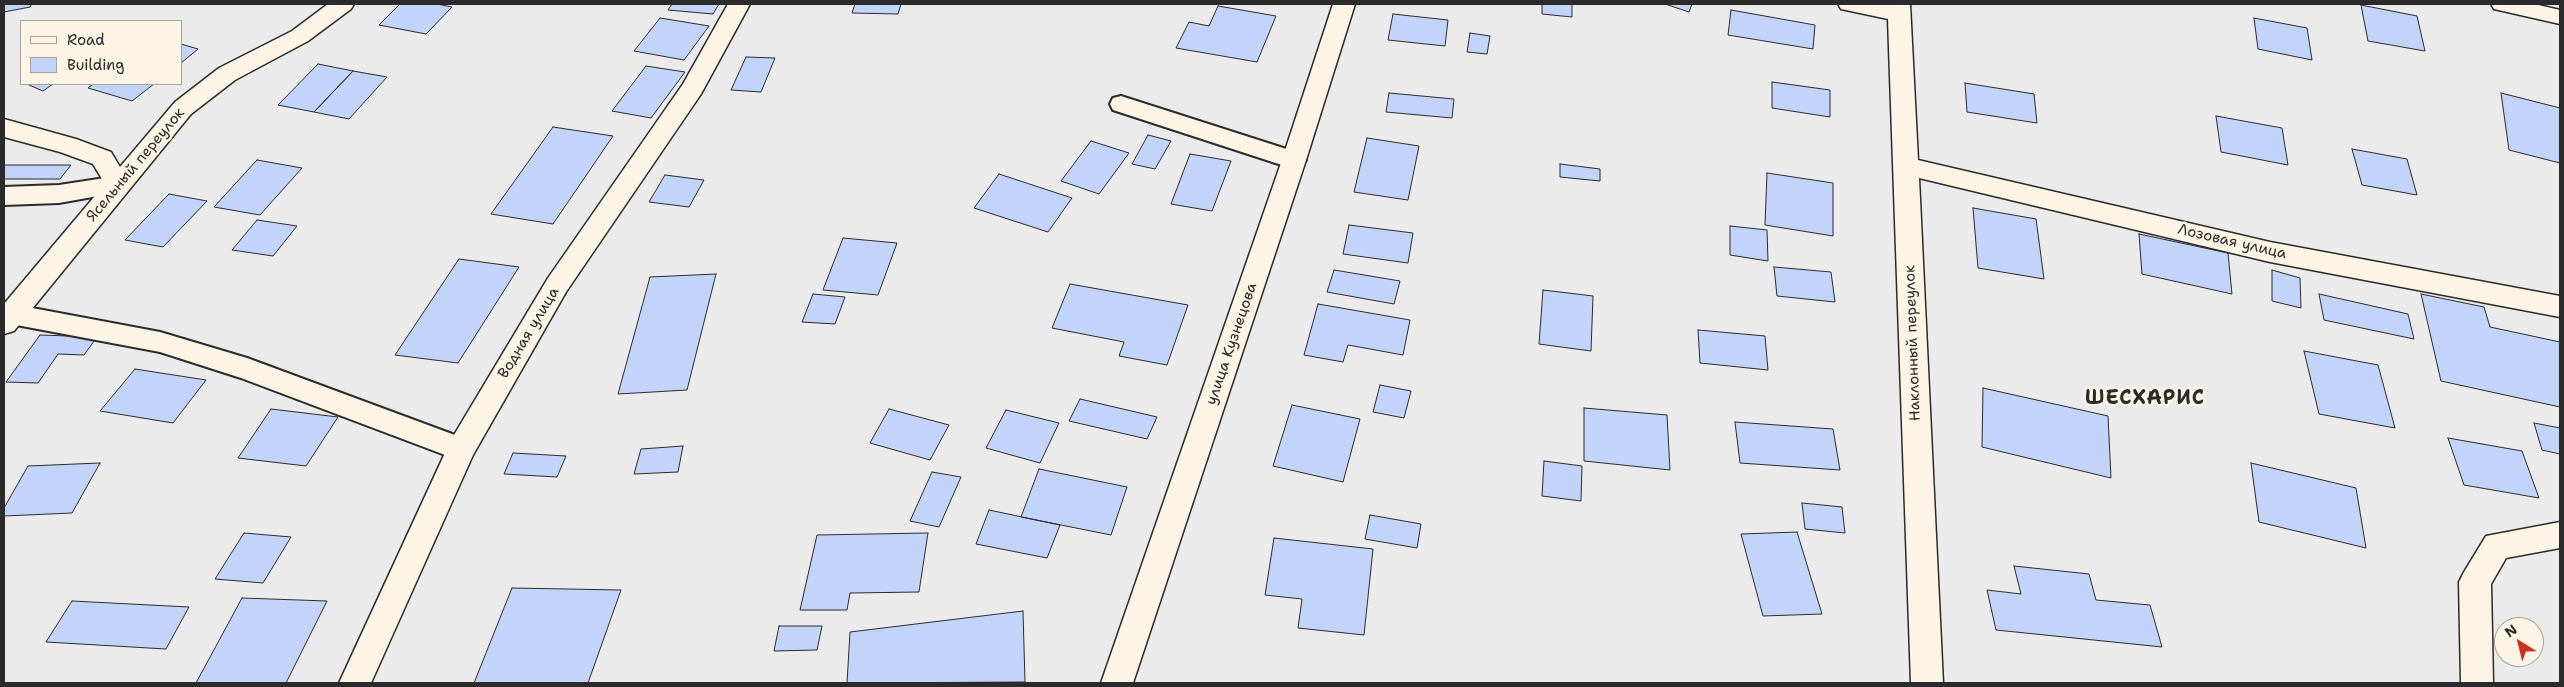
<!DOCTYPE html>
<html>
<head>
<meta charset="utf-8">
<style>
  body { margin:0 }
  #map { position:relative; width:2564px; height:687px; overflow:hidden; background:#ebebeb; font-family:"Shantell Sans",sans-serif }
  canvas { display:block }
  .frame { position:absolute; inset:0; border:5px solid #2b2b2b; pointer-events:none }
  .legend { position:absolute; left:20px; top:20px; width:162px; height:65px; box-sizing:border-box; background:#fcf5e5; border:1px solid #a8a49b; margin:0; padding:6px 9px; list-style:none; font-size:15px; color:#2b2b2b }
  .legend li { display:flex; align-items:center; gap:10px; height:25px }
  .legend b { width:25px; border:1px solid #a8a49b }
  .north { position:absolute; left:2494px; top:617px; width:50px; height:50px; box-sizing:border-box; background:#fcf5e5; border:1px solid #a8a49b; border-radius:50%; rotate:324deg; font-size:14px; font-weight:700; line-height:20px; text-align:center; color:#2b2b2b }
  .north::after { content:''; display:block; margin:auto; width:18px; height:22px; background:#c8321e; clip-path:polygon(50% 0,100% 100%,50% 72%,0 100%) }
</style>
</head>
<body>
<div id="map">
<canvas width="2564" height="687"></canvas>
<div class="frame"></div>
<ul class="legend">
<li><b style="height:6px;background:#fcf5e5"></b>Road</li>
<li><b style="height:14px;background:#c3d4fa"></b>Building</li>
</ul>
<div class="north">N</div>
</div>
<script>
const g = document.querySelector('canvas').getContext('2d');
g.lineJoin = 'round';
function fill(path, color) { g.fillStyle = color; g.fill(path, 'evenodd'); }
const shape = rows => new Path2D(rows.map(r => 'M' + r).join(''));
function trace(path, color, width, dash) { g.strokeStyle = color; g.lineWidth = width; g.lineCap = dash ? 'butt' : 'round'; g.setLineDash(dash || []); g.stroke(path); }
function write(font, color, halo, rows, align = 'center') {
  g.font = font + ' "Shantell Sans",sans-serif'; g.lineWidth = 5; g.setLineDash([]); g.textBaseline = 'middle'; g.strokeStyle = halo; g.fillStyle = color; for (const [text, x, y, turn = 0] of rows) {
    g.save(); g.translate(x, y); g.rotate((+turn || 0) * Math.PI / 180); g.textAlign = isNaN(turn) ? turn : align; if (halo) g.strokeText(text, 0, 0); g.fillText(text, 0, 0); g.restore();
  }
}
const building = shape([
  [4,4,32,4,30,7,4,12,4,4],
  [400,4,437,4,452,7,426,34,379,25,400,4],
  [672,4,719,4,713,14,668,10,672,4],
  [855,4,901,4,898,14,852,13,855,4],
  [1542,4,1572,4,1572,17,1542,14,1542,4],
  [1665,4,1692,4,1689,12,1665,4],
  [2361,5,2417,16,2425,51,2368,41,2361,5],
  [1218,6,1276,16,1257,62,1176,48,1189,22,1209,26,1218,6],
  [1731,10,1815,25,1813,49,1728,35,1731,10],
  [1393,14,1448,20,1445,46,1388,40,1393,14],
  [660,18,709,26,684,60,634,51,660,18],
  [2254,18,2307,28,2312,60,2258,49,2254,18],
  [1470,33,1490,36,1487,54,1467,52,1470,33],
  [181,44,198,49,181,63,181,44],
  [746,57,775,58,761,92,731,90,746,57],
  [318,64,353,71,314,112,278,105,318,64],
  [646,66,685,72,651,118,612,111,646,66],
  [353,71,387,77,349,119,314,112,353,71],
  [1772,82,1830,90,1830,117,1772,108,1772,82],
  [1965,83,2034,94,2037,123,1967,112,1965,83],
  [31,84,53,84,43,91,29,85,31,84],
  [93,84,154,84,132,101,88,88,93,84],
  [1389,93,1454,99,1452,118,1386,112,1389,93],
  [2501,93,2560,108,2560,163,2509,150,2501,93],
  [2216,116,2282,128,2288,165,2221,152,2216,116],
  [553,127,613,136,553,224,491,214,553,127],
  [1148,135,1171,141,1155,169,1132,164,1148,135],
  [1367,138,1419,146,1408,200,1354,192,1367,138],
  [1091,141,1129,153,1099,194,1061,181,1091,141],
  [2352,149,2407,159,2417,195,2362,185,2352,149],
  [1190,154,1231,161,1212,211,1171,204,1190,154],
  [257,160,302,168,260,215,214,207,257,160],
  [1560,164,1600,169,1600,181,1560,177,1560,164],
  [4,165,71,165,60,179,4,179,4,165],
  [1767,173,1833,183,1833,236,1765,225,1767,173],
  [999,174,1072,198,1048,232,974,208,999,174],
  [665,175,704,180,689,207,649,202,665,175],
  [169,194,207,201,163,247,125,240,169,194],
  [1973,208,2036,219,2044,279,1978,268,1973,208],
  [257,220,297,226,273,256,232,250,257,220],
  [1349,225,1413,233,1408,263,1343,254,1349,225],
  [1730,226,1767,230,1768,261,1730,255,1730,226],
  [2139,234,2228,253,2232,294,2142,274,2139,234],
  [843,238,897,243,878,295,823,290,843,238],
  [459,259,519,267,458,363,395,355,459,259],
  [1774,267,1831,272,1835,302,1777,296,1774,267],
  [1334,270,1400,281,1394,304,1327,292,1334,270],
  [2272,270,2300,278,2301,308,2272,301,2272,270],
  [716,274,687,390,618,394,650,277,716,274],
  [1070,284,1188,305,1167,365,1119,356,1124,342,1052,328,1070,284],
  [1543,290,1593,296,1591,351,1539,344,1543,290],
  [813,294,845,297,835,324,802,322,813,294],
  [2319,294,2408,314,2414,339,2324,320,2319,294],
  [2421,294,2484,307,2490,327,2560,342,2560,407,2441,381,2421,294],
  [1318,304,1410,320,1403,355,1348,345,1343,362,1304,355,1318,304],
  [1698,330,1765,336,1768,370,1700,363,1698,330],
  [40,335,97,337,84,355,58,354,38,383,6,382,40,335],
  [2304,351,2378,365,2395,428,2319,414,2304,351],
  [135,369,206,380,173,423,100,411,135,369],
  [1380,385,1411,391,1404,418,1373,412,1380,385],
  [1983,388,2108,416,2111,478,1982,447,1983,388],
  [1080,399,1157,417,1147,439,1069,421,1080,399],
  [1292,405,1360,419,1343,482,1273,466,1292,405],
  [1584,408,1667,415,1670,470,1584,461,1584,408],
  [271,409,338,417,306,466,238,458,271,409],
  [889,409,949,425,930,460,870,443,889,409],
  [1006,410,1059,423,1040,463,986,448,1006,410],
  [1735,422,1833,429,1840,470,1740,463,1735,422],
  [2534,423,2560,428,2560,454,2542,450,2534,423],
  [2448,438,2522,451,2539,498,2464,485,2448,438],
  [683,446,678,472,634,474,641,449,683,446],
  [513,453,566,456,557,477,504,474,513,453],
  [1544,461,1582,466,1581,501,1542,496,1544,461],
  [100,463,72,513,4,516,4,508,28,466,100,463],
  [2251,463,2356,488,2366,548,2259,522,2251,463],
  [1039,469,1127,487,1111,535,1021,517,1039,469],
  [932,472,961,477,939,527,910,521,932,472],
  [1802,503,1842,507,1845,533,1805,529,1802,503],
  [989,510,1060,525,1047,558,976,544,989,510],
  [1370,515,1421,524,1417,548,1365,539,1370,515],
  [1797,532,1822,614,1763,616,1741,534,1797,532],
  [244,533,291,537,263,583,215,579,244,533],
  [928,533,919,592,850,593,847,610,800,610,817,535,928,533],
  [1274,538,1373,549,1364,635,1298,628,1302,599,1265,595,1274,538],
  [2014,566,2089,574,2096,600,2150,605,2162,647,1996,630,1987,590,2021,594,2014,566],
  [512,588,621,590,588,683,474,683,512,588],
  [242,598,327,601,286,683,196,683,242,598],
  [72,601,189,607,166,649,46,642,72,601],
  [1023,611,1025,682,847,683,850,632,1023,611],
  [779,626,822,626,817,650,774,651,779,626]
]);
fill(building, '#c3d4fa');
trace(building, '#2b2b2b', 1);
const service = shape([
  [1121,96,1302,154,1306,160,1302,166,1294,169,1113,110,1110,104,1113,98,1121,96],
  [118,176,126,179,130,185,126,191,59,203,4,205,4,187,59,185,118,176],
  [11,304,160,332,247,358,471,441,475,449,471,457,461,461,241,378,160,352,11,324,4,322,4,306,11,304]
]);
const minor = shape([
  [328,4,354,4,351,9,308,41,235,80,191,114,14,331,4,334,4,304,105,184,93,164,60,152,4,137,4,119,76,139,111,152,120,167,175,102,219,68,292,31,328,4],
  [728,4,750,4,701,94,566,292,473,455,371,683,339,683,451,440,548,278,683,84,728,4],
  [1333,4,1355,4,1306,160,1133,683,1101,683,1282,160,1333,4],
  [1838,4,1910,4,1918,160,2270,242,2560,296,2560,317,2270,262,1919,178,1943,683,1911,683,1888,19,1841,9,1838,4],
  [2491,4,2534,4,2560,10,2560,24,2494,9,2491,4],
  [2560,522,2560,548,2506,558,2491,584,2493,683,2461,683,2459,582,2464,572,2486,536,2560,522]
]);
trace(service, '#2b2b2b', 4);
trace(minor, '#2b2b2b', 3);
fill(service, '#fcf5e5');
fill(minor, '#fcf5e5');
write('15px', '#2b2b2b', '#fcf5e5', [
  ["Ясельный переулок",136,165,-50],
  ["Лозовая улица",2232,242,13],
  ["Водная улица",529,333,-59],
  ["Наклонный переулок",1913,343,-92],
  ["улица Кузнецова",1232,344,-71]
]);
g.letterSpacing = '1px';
write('bold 20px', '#2b2b2b', '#fcf5e5', [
  ["ШЕСХАРИС",2145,399]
]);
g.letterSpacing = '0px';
</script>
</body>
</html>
